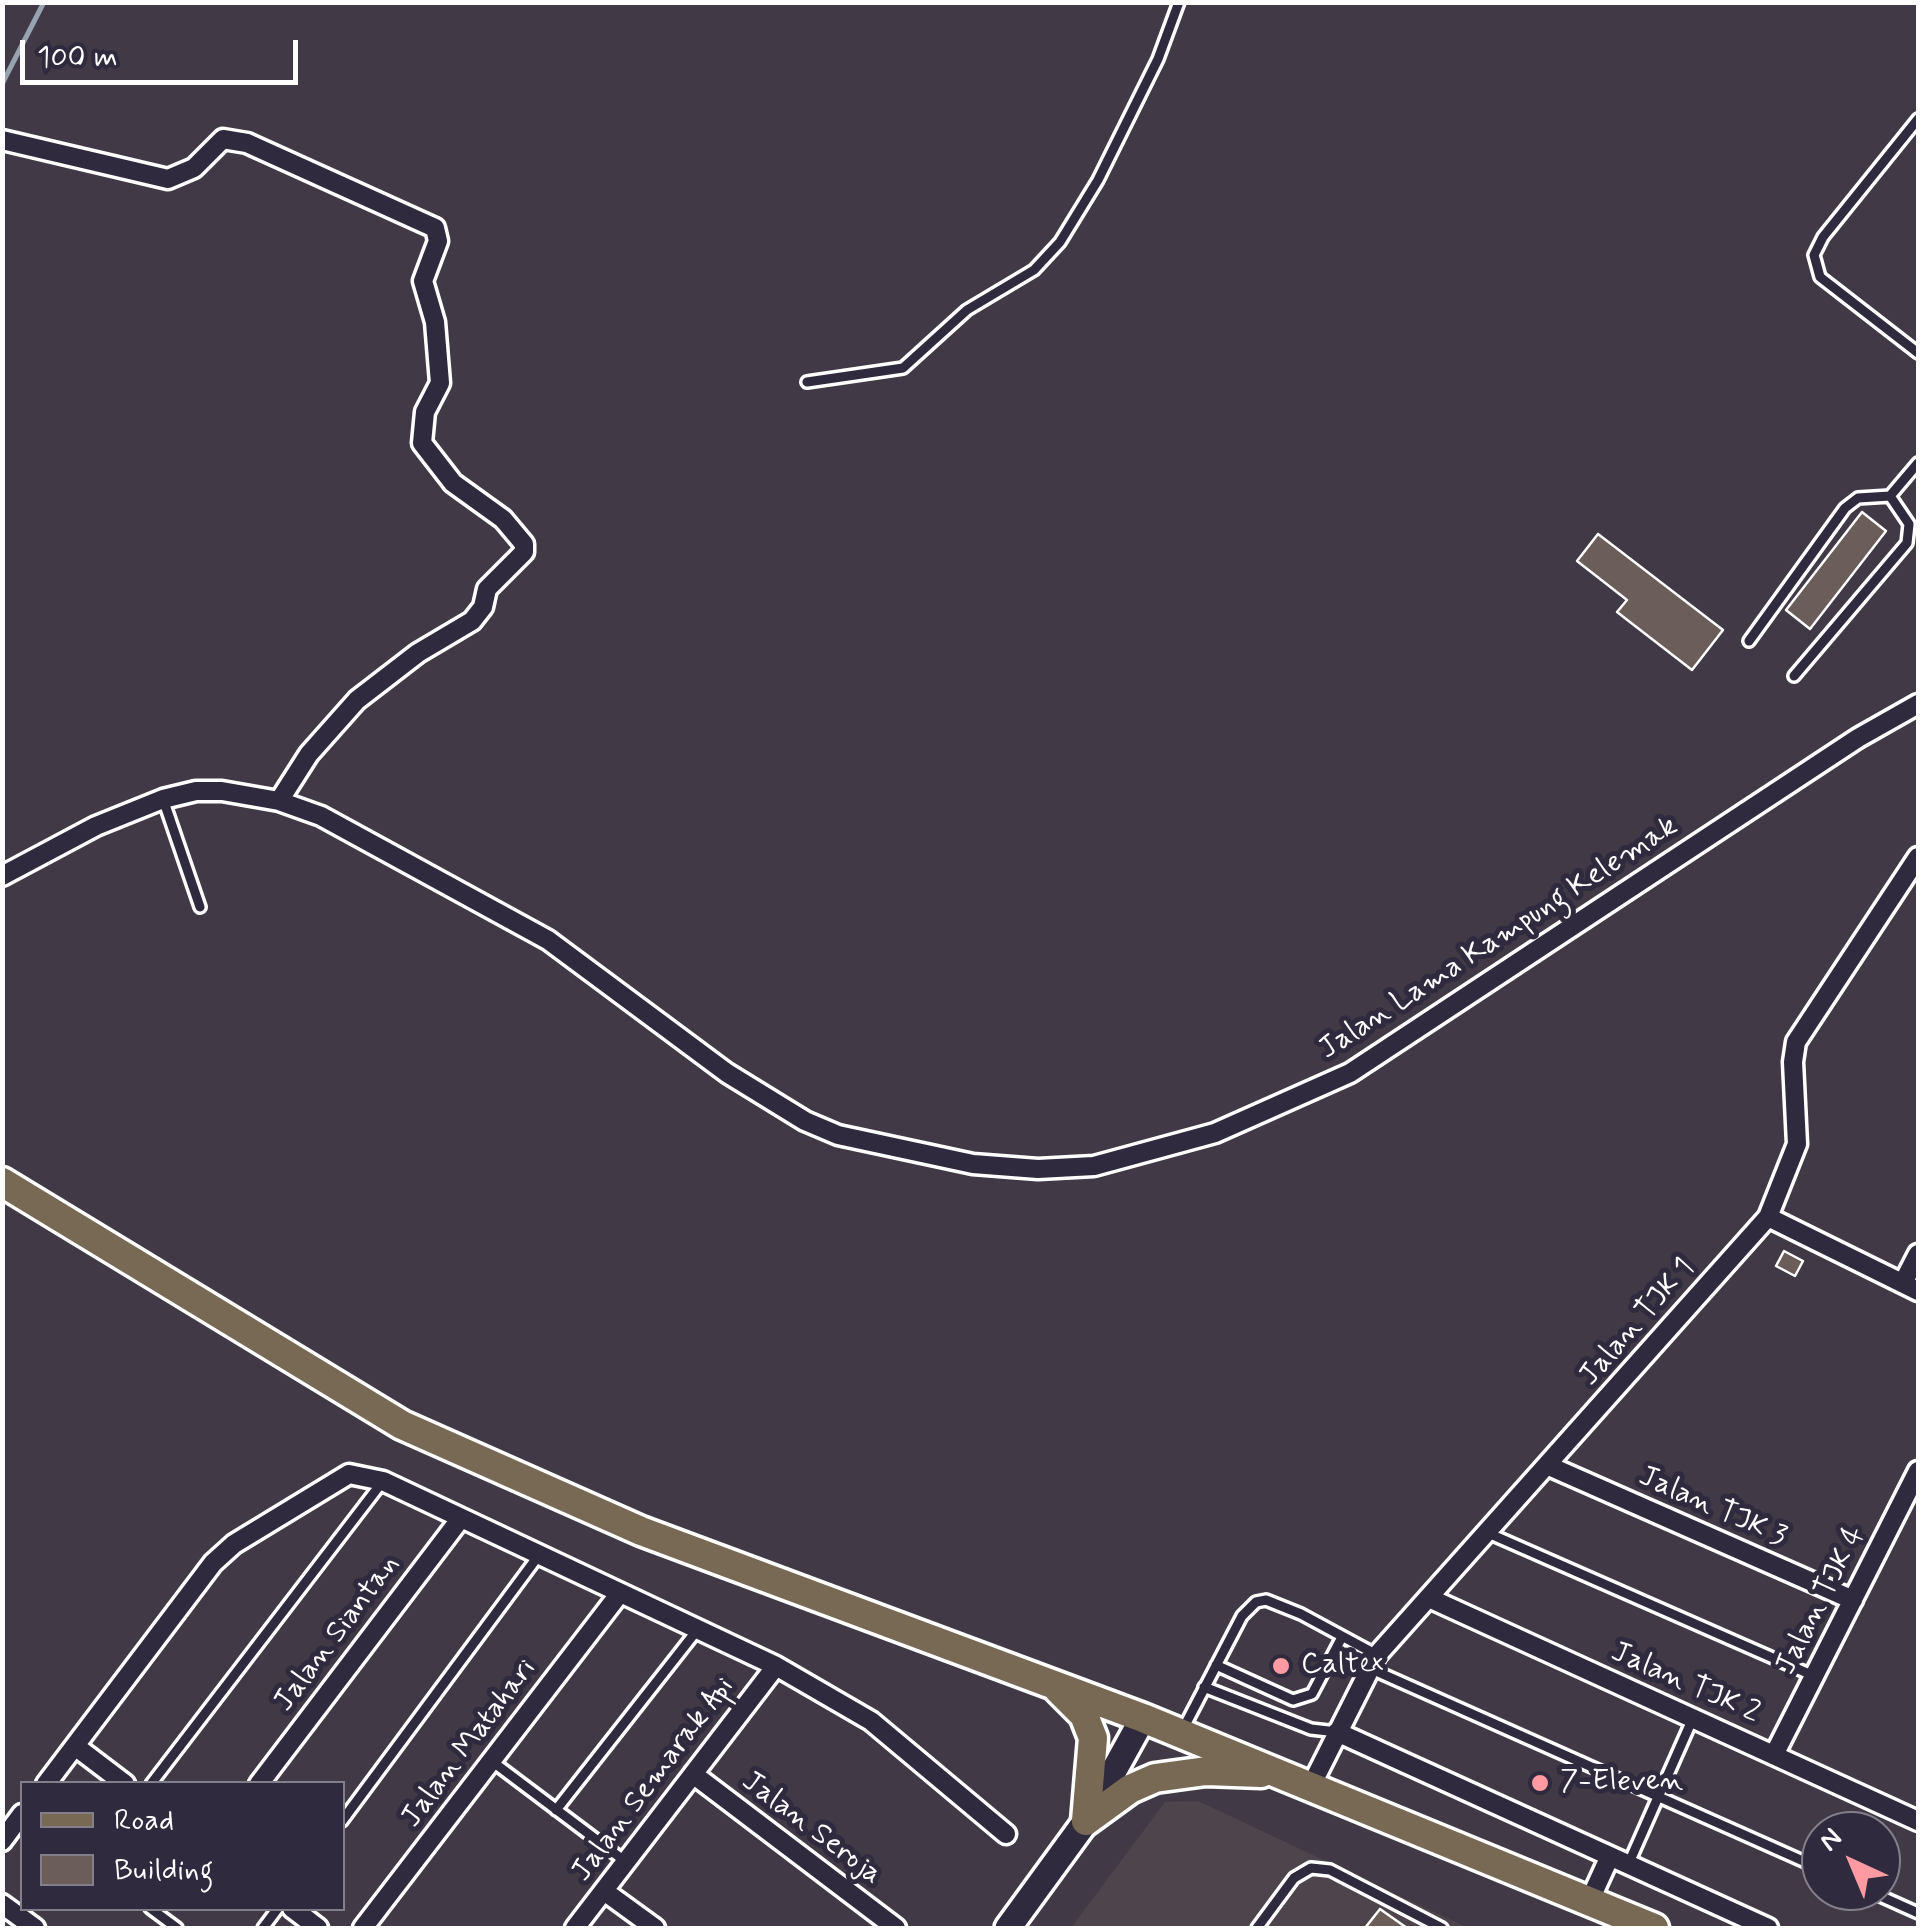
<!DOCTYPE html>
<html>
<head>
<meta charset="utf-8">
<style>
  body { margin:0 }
  #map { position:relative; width:1921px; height:1931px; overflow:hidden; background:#413a46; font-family:Mynerve,sans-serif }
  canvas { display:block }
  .frame { position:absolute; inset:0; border:5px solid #fff; pointer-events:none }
  .legend { position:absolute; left:20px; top:1781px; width:325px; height:130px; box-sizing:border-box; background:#2f2a3d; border:2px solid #827f8b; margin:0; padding:12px 18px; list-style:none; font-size:30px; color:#fff }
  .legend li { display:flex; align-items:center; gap:20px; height:50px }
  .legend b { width:50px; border:2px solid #827f8b }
  .north { position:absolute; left:1801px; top:1811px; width:100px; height:100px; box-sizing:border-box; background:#2f2a3d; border:2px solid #827f8b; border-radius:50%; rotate:316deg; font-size:28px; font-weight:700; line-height:40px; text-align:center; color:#fff }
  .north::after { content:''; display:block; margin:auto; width:35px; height:45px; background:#ff9aa2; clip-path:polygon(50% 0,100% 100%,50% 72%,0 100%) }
  .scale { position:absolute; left:20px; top:40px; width:278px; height:45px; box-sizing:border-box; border:5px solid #fff; border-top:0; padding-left:12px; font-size:30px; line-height:35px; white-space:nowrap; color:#fff; -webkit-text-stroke:8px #2f2a3d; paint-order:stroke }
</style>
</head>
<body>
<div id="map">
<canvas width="1921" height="1931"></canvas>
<div class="frame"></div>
<ul class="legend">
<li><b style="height:12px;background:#776954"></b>Road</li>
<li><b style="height:28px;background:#6b5e5a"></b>Building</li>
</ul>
<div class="north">N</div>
<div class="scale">100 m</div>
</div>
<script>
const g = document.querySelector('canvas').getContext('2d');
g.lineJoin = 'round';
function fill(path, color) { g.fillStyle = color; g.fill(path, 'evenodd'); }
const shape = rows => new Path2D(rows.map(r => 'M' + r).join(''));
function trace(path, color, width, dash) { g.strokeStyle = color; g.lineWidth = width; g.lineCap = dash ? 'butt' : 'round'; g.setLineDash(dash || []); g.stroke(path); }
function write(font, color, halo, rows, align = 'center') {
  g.font = font + ' Mynerve,sans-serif'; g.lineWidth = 10; g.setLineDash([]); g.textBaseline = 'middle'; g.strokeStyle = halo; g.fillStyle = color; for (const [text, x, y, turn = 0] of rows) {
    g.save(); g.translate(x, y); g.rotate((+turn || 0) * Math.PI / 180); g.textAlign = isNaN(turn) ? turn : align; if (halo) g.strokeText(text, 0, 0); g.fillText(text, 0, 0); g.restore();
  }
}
fill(shape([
  [1198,1801,1468,1928,1071,1928,1165,1802]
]), '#4e454c');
trace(shape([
  [2,84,44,2]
]), '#98a3b2', 5);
const building = shape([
  [1862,512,1886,531,1810,629,1786,610,1862,512],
  [1598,534,1723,630,1692,670,1617,612,1627,600,1577,561,1598,534],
  [1784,1251,1803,1261,1795,1276,1776,1266,1784,1251],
  [1380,1909,1407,1928,1365,1928,1380,1909]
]);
fill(building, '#6b5e5a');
trace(building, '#fff', 2.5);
const lane = shape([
  [1918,119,1823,237,1814,255,1820,277,1918,353],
  [807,382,903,368,967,310,1034,270,1060,242,1098,180,1158,59,1179,2],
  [1749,641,1845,508,1858,498,1890,496,1918,463],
  [1794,676,1907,543,1909,524,1890,496],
  [163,799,200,907],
  [1488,1533,1814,1676],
  [1216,1665,1293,1700,1312,1694,1341,1639],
  [1369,1668,1821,1869],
  [1204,1687,1311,1729,1337,1732],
  [1182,1731,1242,1616,1256,1602,1266,1600,1301,1614,1377,1655],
  [493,1762,626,1862],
  [151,1784,383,1481],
  [556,1810,698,1629],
  [342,1821,539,1555],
  [1628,1865,1693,1718],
  [1869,1891,1918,1913],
  [150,1908,177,1928],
  [263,1928,278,1908],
  [1257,1928,1294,1878,1311,1868,1330,1870,1442,1928]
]);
const street = shape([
  [2,140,168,179,194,168,223,139,247,143,435,228,438,241,423,281,435,322,440,383,425,412,422,443,453,483,503,519,524,544,524,552,487,589,483,607,472,621,418,653,357,700,309,754,279,801],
  [2,876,96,826,163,799,196,791,222,791,279,801,321,816,548,940,727,1073,805,1121,838,1135,973,1164,1038,1169,1094,1166,1215,1133,1350,1073,1858,738,1918,704],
  [1768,1217,1918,1291],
  [1903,1283,1918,1254],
  [1549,1466,1853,1600],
  [1429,1598,1918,1821],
  [1337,1732,1768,1928],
  [75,1746,125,1784],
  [1774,1755,1918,1471],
  [693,1774,896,1928],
  [46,1784,213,1563,234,1544,349,1474,383,1481,776,1666,871,1721,1006,1834],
  [259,1784,461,1518],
  [1311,1786,1377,1655,1768,1217,1797,1144,1793,1062,1796,1042,1918,857],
  [2,1841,22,1814],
  [604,1891,655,1928],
  [1589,1902,1610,1856],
  [2,1904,35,1928],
  [292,1908,318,1928],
  [363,1928,620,1593],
  [575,1928,776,1666]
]);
const secondary = shape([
  [1008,1928,1086,1821,1143,1718]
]);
const primary = shape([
  [2,1182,402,1425,641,1531,1143,1718,1654,1928],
  [1059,1690,1084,1715,1093,1738,1086,1821],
  [1086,1821,1130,1789,1155,1778,1206,1771,1261,1773]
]);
trace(lane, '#fff', 16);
trace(street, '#fff', 25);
trace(secondary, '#fff', 32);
trace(primary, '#fff', 35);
trace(lane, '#2f2a3d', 9);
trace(street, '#2f2a3d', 18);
trace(secondary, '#2f2a3d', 25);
trace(primary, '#776954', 28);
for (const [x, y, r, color] of [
  [1281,1666,10,"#ff9aa2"],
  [1540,1783,10,"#ff9aa2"]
]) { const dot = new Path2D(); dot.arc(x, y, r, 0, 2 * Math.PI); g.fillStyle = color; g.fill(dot); trace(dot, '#2f2a3d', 4); }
write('30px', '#fff', '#2f2a3d', [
  ["Jalan Lama Kampung Kelemak",1499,939,-33],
  ["Jalan TJK 1",1638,1323,-49],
  ["Jalan TJK 3",1712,1508,24],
  ["Jalan TJK 4",1822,1601,-63],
  ["Jalan Siantan",338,1634,-53],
  ["Jalan TJK 2",1685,1684,24],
  ["Jalan Matahari",470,1744,-53],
  ["Jalan Semarak Api",654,1780,-53],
  ["Jalan Seroja",811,1829,37]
]);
write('30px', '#fff', '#2f2a3d', [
  ["Caltex",1301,1666],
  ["7-Eleven",1560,1783]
], 'left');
</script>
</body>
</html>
